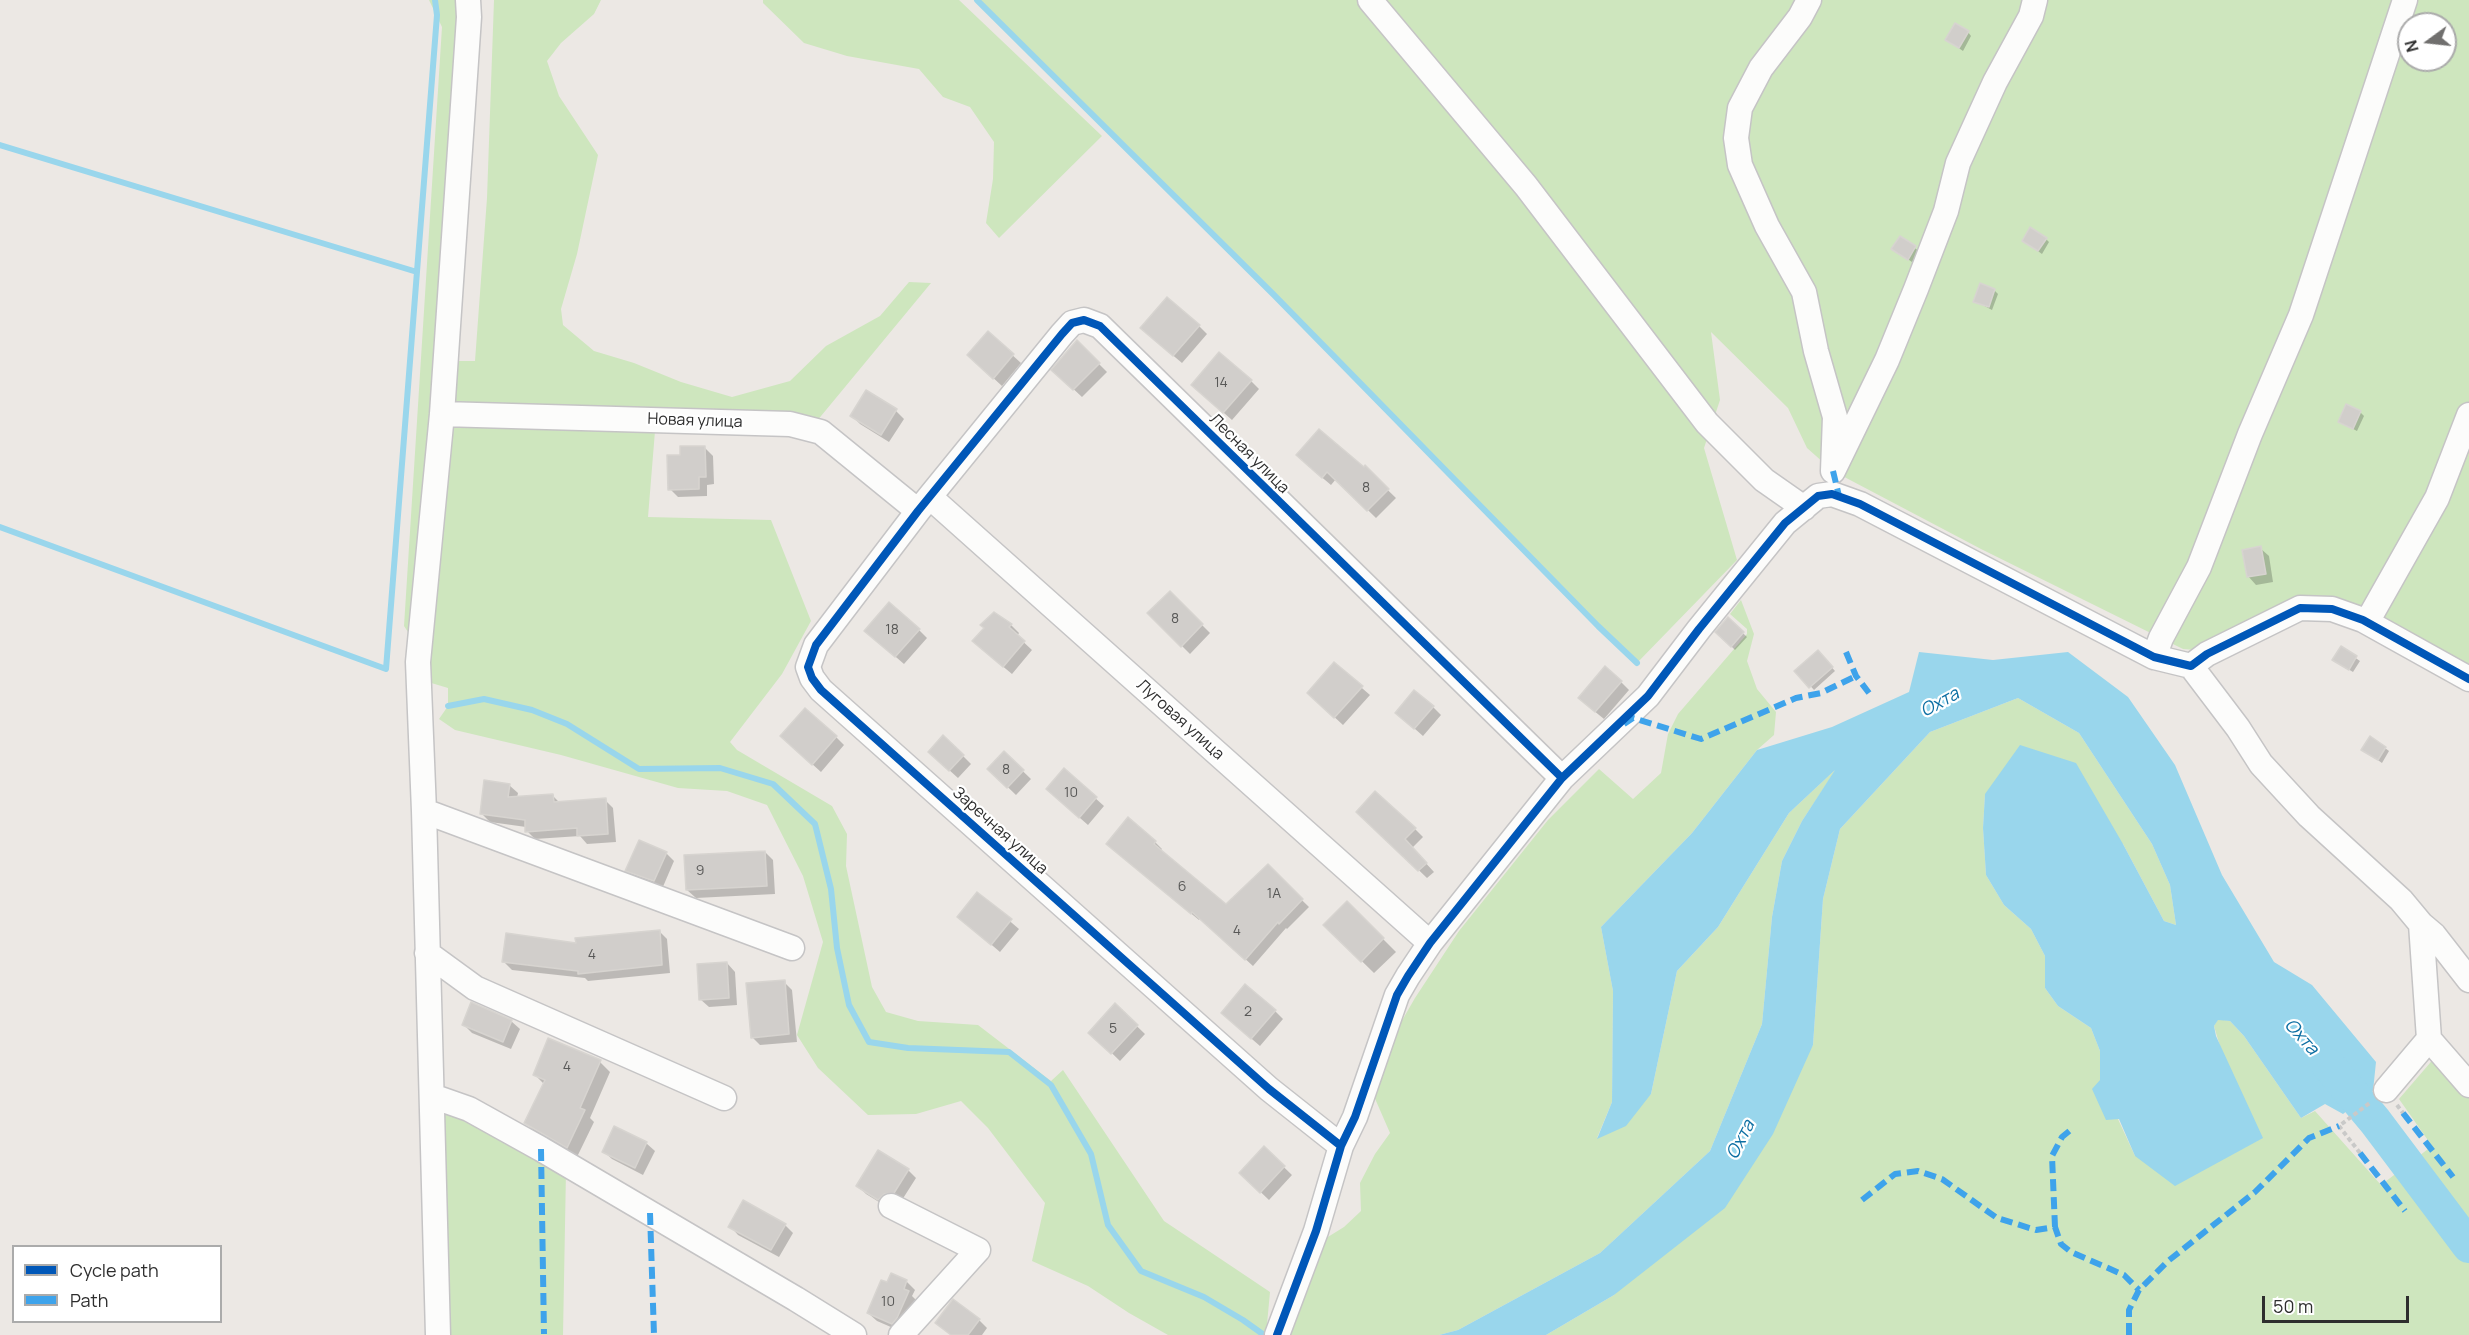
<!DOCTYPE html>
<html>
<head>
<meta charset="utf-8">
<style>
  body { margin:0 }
  #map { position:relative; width:2469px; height:1335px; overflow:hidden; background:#ece8e4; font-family:Manrope,sans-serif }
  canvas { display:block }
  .legend { position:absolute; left:12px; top:1245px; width:210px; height:78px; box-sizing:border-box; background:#fff; border:2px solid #ababab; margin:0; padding:8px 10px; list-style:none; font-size:18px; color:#2e2e2e }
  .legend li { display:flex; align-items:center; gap:12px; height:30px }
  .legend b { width:30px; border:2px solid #ababab }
  .north { position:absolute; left:2397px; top:12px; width:60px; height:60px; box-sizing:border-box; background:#fff; border:2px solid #ababab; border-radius:50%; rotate:255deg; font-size:16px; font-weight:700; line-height:24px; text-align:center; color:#2e2e2e }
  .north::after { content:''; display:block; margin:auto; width:21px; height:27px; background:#706f6e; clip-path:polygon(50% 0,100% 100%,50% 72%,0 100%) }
  .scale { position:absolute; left:2262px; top:1296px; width:147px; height:27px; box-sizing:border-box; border:3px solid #2e2e2e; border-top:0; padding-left:8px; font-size:18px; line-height:21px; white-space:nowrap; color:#2e2e2e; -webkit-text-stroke:4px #fff; paint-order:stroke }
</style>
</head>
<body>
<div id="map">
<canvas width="2469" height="1335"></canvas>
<ul class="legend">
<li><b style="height:8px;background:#0057b8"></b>Cycle path</li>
<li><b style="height:8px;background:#3ea3eb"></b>Path</li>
</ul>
<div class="north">N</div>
<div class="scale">50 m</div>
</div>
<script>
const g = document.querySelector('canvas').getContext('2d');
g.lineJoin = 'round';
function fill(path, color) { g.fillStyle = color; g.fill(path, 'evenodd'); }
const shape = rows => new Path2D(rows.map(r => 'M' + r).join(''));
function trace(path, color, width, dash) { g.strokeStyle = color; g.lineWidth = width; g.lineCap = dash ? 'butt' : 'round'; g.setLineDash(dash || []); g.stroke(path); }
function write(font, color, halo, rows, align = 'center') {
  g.font = font + ' Manrope,sans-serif'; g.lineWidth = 4.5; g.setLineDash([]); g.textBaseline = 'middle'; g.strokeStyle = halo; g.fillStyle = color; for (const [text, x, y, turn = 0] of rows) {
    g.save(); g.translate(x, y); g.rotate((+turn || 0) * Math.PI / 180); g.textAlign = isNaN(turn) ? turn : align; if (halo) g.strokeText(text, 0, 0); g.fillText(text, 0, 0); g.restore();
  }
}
fill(shape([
  [429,0,459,0,461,19,414,629,408,632,404,626,442,27],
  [494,0,601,0,594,14,561,43,547,61,559,96,598,155,577,254,561,309,563,325,594,351,634,363,681,382,732,397,790,381,826,346,880,316,909,282,931,283,807,433,655,431,648,517,771,520,811,621,782,674,730,742,737,750,832,806,847,834,846,866,872,987,886,1012,918,1021,978,1025,1051,1081,1063,1070,1164,1221,1270,1292,1266,1335,1168,1335,1129,1313,1088,1286,1032,1261,1045,1203,988,1128,961,1101,916,1114,868,1115,818,1068,797,1035,823,942,803,876,767,805,727,791,678,788,561,755,455,730,439,719,448,706,448,688,418,679,448,361,475,361,487,198],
  [763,0,959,0,1102,136,999,238,986,223,993,179,994,142,970,107,943,97,919,69,847,56,804,43,763,3],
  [977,0,2469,0,2469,669,2327,599,2196,650,2183,649,1981,549,1833,471,1807,448,1788,408,1711,332,1720,400,1704,448,1737,560,1637,663,1598,626,1274,295],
  [2409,24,2445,24,2445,60,2409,60],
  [1741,600,1754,634,1747,661,1757,689,1776,712,1774,735,1757,750,1692,833,1601,927,1613,991,1612,1102,1597,1138,1651,1094,1677,971,1718,927,1789,813,1837,768,1802,821,1782,861,1772,917,1762,1024,1710,1151,1600,1253,1458,1330,1439,1335,1288,1335,1323,1240,1344,1227,1361,1211,1360,1183,1375,1154,1390,1133,1373,1094,1396,1031,1415,998,1459,931,1548,820,1599,769,1633,799,1661,773,1668,734,1678,714,1747,634,1747,629,1730,614],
  [2018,698,2079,733,2152,844,2170,885,2176,925,2164,921,2123,844,1985,794,1983,828,1986,875,2004,905,2031,929,2045,956,2045,988,2058,1006,2091,1028,2100,1051,2100,1080,2135,1156,2222,1053,2214,1026,2218,1019,2230,1021,2244,1036,2301,1118,2315,1111,2381,1185,2432,1146,2399,1099,2436,1056,2469,1093,2469,1335,1546,1335,1614,1295,1813,1045,1823,899,1840,829,1930,732],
  [439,1109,566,1171,563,1335,426,1335]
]), '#cee6be');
fill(shape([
  [1919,652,1993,660,2068,652,2128,697,2175,765,2222,875,2274,962,2312,985,2376,1062,2373,1091,2343,1114,2325,1104,2301,1118,2244,1036,2230,1021,2218,1020,2214,1026,2216,1036,2263,1138,2175,1186,2135,1156,2119,1119,2106,1120,2092,1089,2100,1080,2100,1051,2091,1028,2058,1006,2045,988,2045,956,2031,929,2004,905,1986,875,1983,828,1985,794,2020,745,2076,763,2123,844,2164,921,2176,925,2170,885,2152,844,2079,733,2018,698,1930,732,1840,829,1823,899,1813,1045,1773,1134,1725,1208,1614,1295,1546,1335,1439,1335,1458,1330,1600,1253,1710,1151,1762,1024,1772,917,1782,861,1802,821,1835,770,1789,813,1718,927,1677,971,1651,1094,1626,1126,1597,1139,1612,1102,1613,991,1601,927,1692,833,1757,750,1832,727,1909,692]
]), '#99d6ec');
fill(shape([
  [1968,32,1971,36,1963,51,1947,40],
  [1900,238,1919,251,1912,262,1893,249],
  [2046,239,2049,242,2042,254,2024,241],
  [1994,290,1998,294,1992,310,1975,301],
  [1199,326,1207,334,1182,363,1150,336],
  [988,333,1021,363,1002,386,977,363],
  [1077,342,1107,372,1082,397,1053,370],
  [1251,381,1259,389,1232,420,1201,393],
  [867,392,896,411,904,419,889,442,860,424,852,416],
  [2360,412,2364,416,2357,431,2340,422],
  [705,448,713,456,714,484,707,485,707,496,678,497,670,489,681,457],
  [1306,464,1365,468,1396,498,1376,518,1336,479,1331,485],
  [2260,548,2269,556,2273,582,2256,585,2248,576],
  [1170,593,1210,633,1190,654,1149,613],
  [994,613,1011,625,1019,633,1017,636,1032,650,1012,674,982,649,986,628,982,624],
  [1728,619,1747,637,1735,650,1717,632],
  [919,630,927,638,904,664,875,639],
  [2341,648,2360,661,2353,672,2338,663],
  [1818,652,1835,671,1814,690,1797,671],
  [1334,664,1370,695,1343,725,1317,701],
  [1621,682,1629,690,1604,719,1588,706],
  [1433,707,1441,715,1423,736,1397,713],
  [836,737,844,745,821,772,790,744],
  [2385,748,2389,751,2382,763,2363,750],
  [1004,753,1031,779,1016,795,989,769],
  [963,756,971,764,958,778,938,760],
  [1064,770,1104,806,1088,825,1056,797],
  [509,785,518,793,517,798,553,796,560,803,605,800,613,808,616,842,587,844,580,836,535,839,527,831,526,827,490,822,482,814],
  [1358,812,1415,829,1423,837,1412,848,1434,872,1427,878],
  [1155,842,1162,849,1160,851,1226,906,1268,867,1309,907,1287,929,1286,928,1253,966,1200,918,1199,920,1115,851],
  [765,852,773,860,775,894,696,898,687,890],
  [666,853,674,861,662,889,635,879,627,870],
  [978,894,1019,929,1000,952,959,917],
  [1347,903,1396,952,1374,973,1325,925],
  [659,931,667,939,670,973,588,981,585,978,512,970,504,962,577,945],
  [727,963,735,972,737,1005,709,1007,700,999],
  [784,982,792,990,797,1042,760,1045,752,1037],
  [1116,1006,1145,1034,1120,1061,1090,1032],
  [1275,1011,1283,1019,1260,1046,1231,1021],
  [511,1021,520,1029,511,1049,472,1033,464,1025],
  [600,1062,610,1072,590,1118,594,1122,577,1157,537,1134,526,1123,545,1085,534,1074],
  [646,1143,655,1151,643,1175,612,1159,603,1151],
  [1264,1148,1292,1175,1269,1200,1249,1181],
  [908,1170,916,1178,902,1200,887,1207,866,1194,858,1186],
  [785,1225,793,1233,779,1257,738,1235,730,1226],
  [892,1275,907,1282,915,1290,912,1296,916,1300,905,1326,900,1331,877,1321,868,1313],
  [979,1320,987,1328,982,1335,951,1335,937,1323]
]), '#0003');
trace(shape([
  [977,0,1274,295,1598,626,1637,663],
  [0,145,417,272],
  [0,527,386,669,437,15,435,0],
  [448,706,484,699,532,710,567,724,639,769,720,768,773,784,815,824,831,889,837,948,849,1005,869,1042,908,1048,1009,1052,1051,1085,1091,1154,1108,1225,1141,1271,1204,1297,1243,1320,1264,1335]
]), '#99d6ec', 6);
trace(shape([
  [2329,1066,2375,1121,2469,1246]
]), '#99d6ec', 34);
const building = shape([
  [1955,23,1969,31,1959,48,1945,40,1955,23],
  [2030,227,2047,238,2038,251,2022,241,2030,227],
  [1900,236,1916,246,1908,260,1891,249,1900,236],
  [1980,283,1995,289,1989,307,1973,302,1980,283],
  [1167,297,1200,325,1173,356,1140,328,1167,297],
  [988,331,1014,354,993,379,967,355,988,331],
  [1077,340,1100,363,1073,390,1051,370,1077,340],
  [1219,352,1252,380,1223,413,1191,385,1219,352],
  [866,390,897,409,881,435,850,416,866,390],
  [2346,404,2361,411,2353,429,2338,422,2346,404],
  [1319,429,1364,467,1365,465,1389,489,1367,511,1327,472,1322,478,1296,455,1319,429],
  [680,446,705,446,706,477,699,477,699,489,668,490,667,455,680,455,680,446],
  [2261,546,2266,574,2247,577,2242,550,2261,546],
  [1170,591,1203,624,1181,647,1147,613,1170,591],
  [889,602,920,629,895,657,864,631,889,602],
  [994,612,1012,624,1009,627,1025,641,1003,667,972,641,984,628,980,625,994,612],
  [1728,617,1744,632,1731,647,1715,632,1728,617],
  [2341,646,2357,656,2349,670,2332,660,2341,646],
  [1818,650,1833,667,1809,688,1794,671,1818,650],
  [1334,662,1363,686,1334,718,1307,693,1334,662],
  [1605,666,1622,681,1595,712,1578,698,1605,666],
  [1414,690,1434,706,1414,729,1395,713,1414,690],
  [805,708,837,736,812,765,780,736,805,708],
  [943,735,964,755,949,771,928,752,943,735],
  [2370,736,2386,747,2378,760,2361,750,2370,736],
  [1004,751,1024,770,1007,788,987,769,1004,751],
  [1064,768,1097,797,1079,818,1046,789,1064,768],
  [484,780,510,784,508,797,553,794,554,802,606,798,608,834,577,836,577,828,525,832,525,820,480,814,484,780],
  [1375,791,1416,828,1405,839,1427,863,1418,871,1356,812,1375,791],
  [1128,817,1156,841,1154,844,1226,904,1268,864,1303,899,1279,924,1278,922,1245,960,1192,912,1191,914,1106,844,1128,817],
  [639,840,667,852,654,881,625,871,639,840],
  [765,851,767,886,686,890,684,855,765,851],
  [977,892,1012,919,991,945,957,917,977,892],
  [1347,901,1384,938,1361,962,1323,925,1347,901],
  [660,930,662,965,578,974,578,971,502,962,506,933,576,943,575,938,660,930],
  [727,962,729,998,699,1000,697,964,727,962],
  [785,980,789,1034,751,1038,746,983,785,980],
  [1245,984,1276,1010,1251,1039,1221,1013,1245,984],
  [471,1002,512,1020,503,1042,462,1025,471,1002],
  [1115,1003,1138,1025,1111,1054,1088,1033,1115,1003],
  [548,1038,601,1060,580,1108,585,1110,567,1148,524,1123,545,1080,533,1075,548,1038],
  [614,1126,647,1142,635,1168,602,1152,614,1126],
  [1264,1146,1285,1166,1260,1193,1239,1173,1264,1146],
  [878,1150,909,1169,894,1193,884,1194,878,1200,856,1186,878,1150],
  [743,1200,786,1224,771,1250,728,1227,743,1200],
  [891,1273,907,1280,904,1289,909,1291,897,1318,892,1324,867,1313,881,1280,887,1282,891,1273],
  [953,1299,980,1319,968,1335,951,1335,935,1323,953,1299]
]);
fill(building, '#d1cecb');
trace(building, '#d7d4d0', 1.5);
const minor = shape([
  [1370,0,1526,186,1707,423,1764,480,1804,508],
  [1809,0,1800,17,1761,68,1740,108,1736,138,1740,165,1767,226,1804,292,1816,351,1835,417,1833,471,1887,360,1916,289,1946,211,1958,163,1995,82,2031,16,2035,0],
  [442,414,790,424,821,432,918,511],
  [931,498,1430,943],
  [2367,622,2437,498,2469,415],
  [2154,657,2161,638,2199,567,2250,434,2301,315,2405,0],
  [2191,666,2207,654,2300,608,2332,609,2363,620,2469,679],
  [424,811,792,948],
  [2421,924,2429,1039,2469,1085],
  [427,953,475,988,724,1098],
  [2386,1090,2429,1039],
  [432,1096,469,1109,541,1149,796,1299,854,1335],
  [1341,1146,1269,1089,821,690,812,678,808,667,816,645,918,511,1062,334,1072,323,1084,320,1100,326,1562,778],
  [891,1206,978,1250,901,1335],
  [438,1335,424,811,418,662,442,414,469,17,468,0],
  [1277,1335,1316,1231,1341,1146,1355,1117,1397,995,1408,976,1430,943,1562,778,1648,696,1699,629,1785,523,1818,496,1832,494,1860,504,2154,657,2191,666,2238,728,2261,764,2309,816,2401,900,2421,924,2434,935,2469,980]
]);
trace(minor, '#c5c4c5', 27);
trace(shape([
  [2397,1105,2403,1113],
  [2360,1153,2339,1126,2371,1102]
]), '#c9c9c8', 4, [4.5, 3]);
trace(minor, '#fcfcfb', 24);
trace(shape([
  [1833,471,1839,496],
  [1846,652,1856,676,1869,693],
  [1624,724,1633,718,1701,739,1796,698,1821,693,1856,676],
  [2403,1113,2453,1177],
  [541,1149,544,1334],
  [2360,1153,2405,1211],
  [1862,1200,1895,1174,1918,1171,1942,1179,1997,1218,2036,1230,2055,1227,2061,1244,2071,1252,2124,1275,2139,1290],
  [650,1213,654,1335],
  [2055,1227,2052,1156,2062,1137,2073,1128],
  [2129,1335,2129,1310,2139,1290,2168,1261,2255,1192,2309,1138,2339,1126]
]), '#3ea3eb', 6, [12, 6]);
trace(shape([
  [1341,1146,1269,1089,821,690,812,678,808,667,816,645,918,511,1062,334,1072,323,1084,320,1100,326,1562,778],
  [1277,1335,1316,1231,1341,1146,1355,1117,1397,995,1408,976,1430,943,1562,778,1648,696,1699,629,1785,523,1818,496,1832,494,1860,504,2154,657,2191,666,2207,654,2300,608,2332,609,2363,620,2469,679]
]), '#0057b8', 8);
write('14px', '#585857', null, [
  ["14",1221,383],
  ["8",1366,488],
  ["8",1175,619],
  ["18",892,630],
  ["8",1006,770],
  ["10",1071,793],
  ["9",700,871],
  ["6",1182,887],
  ["1А",1274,894],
  ["4",1237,931],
  ["4",592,955],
  ["2",1248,1012],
  ["5",1113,1029],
  ["4",567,1067],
  ["10",888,1302]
]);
write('16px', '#2e2e2e', '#fff', [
  ["Новая улица",695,421,2],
  ["Лесная улица",1249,454,45],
  ["Луговая улица",1180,720,42],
  ["Заречная улица",1000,831,42]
]);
write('italic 18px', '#0d6fa3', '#fff', [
  ["Охта",1940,703,-29],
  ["Охта",2301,1037,48],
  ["Охта",1741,1140,-63]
]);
</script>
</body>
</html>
